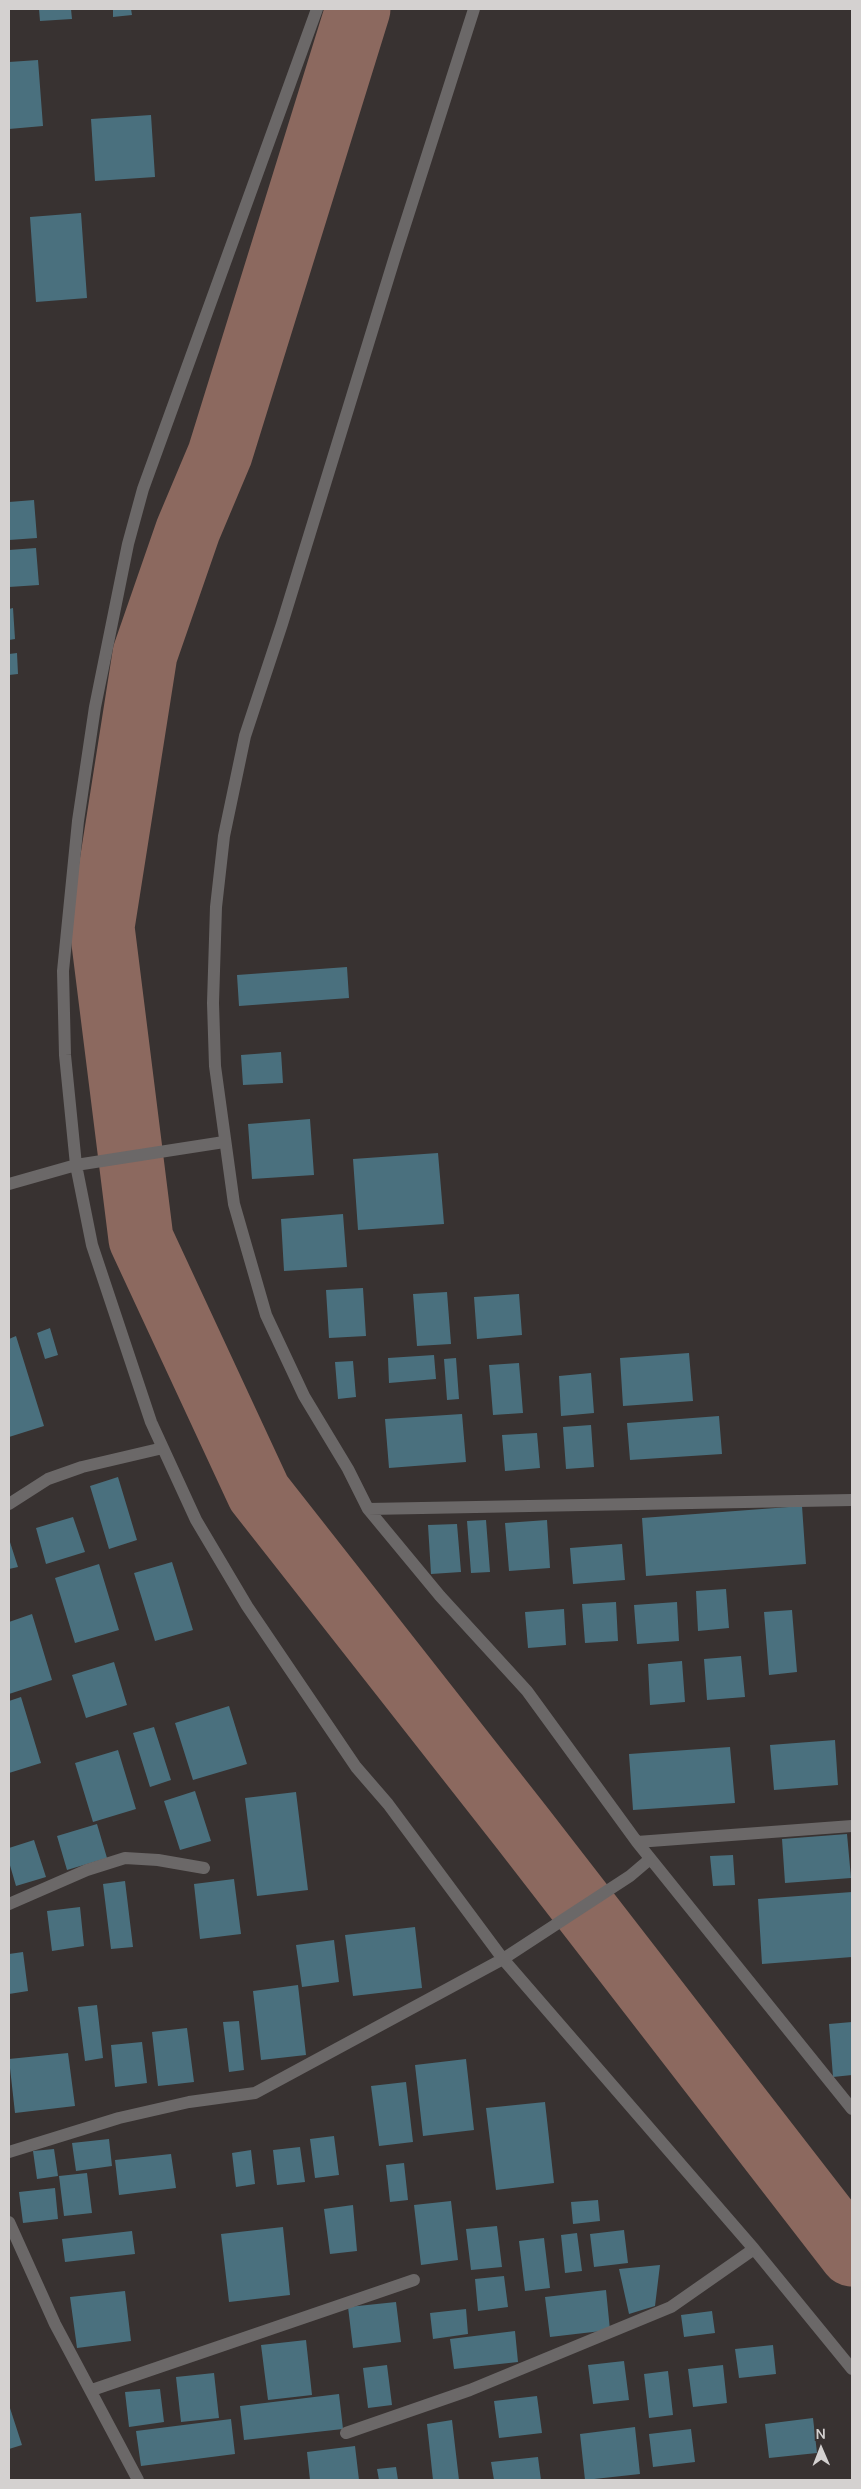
<!DOCTYPE html>
<html>
<head>
<meta charset="utf-8">
<style>
  body { margin:0 }
  #map { position:relative; width:861px; height:2489px; overflow:hidden; background:#383231; font-family:Manrope,sans-serif }
  canvas { display:block }
  .frame { position:absolute; inset:0; border:10px solid #d4d1d0; pointer-events:none }
  .north { position:absolute; left:796px; top:2424px; width:50px; height:50px; -webkit-text-stroke:4px #383231; paint-order:stroke; rotate:359deg; font-size:14px; font-weight:700; line-height:20px; text-align:center; color:#d4d1d0 }
  .north::after { content:''; display:block; margin:auto; width:18px; height:22px; background:#d4d1d0; clip-path:polygon(50% 0,100% 100%,50% 72%,0 100%) }
</style>
</head>
<body>
<div id="map">
<canvas width="861" height="2489"></canvas>
<div class="frame"></div>
<div class="north">N</div>
</div>
<script>
const g = document.querySelector('canvas').getContext('2d');
g.lineJoin = 'round';
const shape = rows => new Path2D(rows.map(r => 'M' + r).join(''));
function trace(path, color, width, dash) { g.strokeStyle = color; g.lineWidth = width; g.lineCap = dash ? 'butt' : 'round'; g.setLineDash(dash || []); g.stroke(path); }
function fill(path, color) { g.fillStyle = color; g.fill(path, 'evenodd'); }
trace(shape([
  [358,9,220,454,188,530,145,654,102,927,141,1239,259,1493,523,1829,852,2254]
]), '#8c695f', 65);
fill(shape([
  [39,9,71,9,72,19,40,21],
  [113,9,131,9,132,15,113,17],
  [38,60,43,126,9,129,9,62],
  [151,115,155,177,95,181,91,119],
  [81,213,87,298,36,302,30,217],
  [34,500,37,538,9,540,9,502],
  [36,548,39,585,9,587,9,550],
  [13,608,15,639,9,640,9,609],
  [17,653,18,674,9,675,9,654],
  [347,967,349,998,239,1006,237,975],
  [281,1052,283,1083,243,1085,241,1055],
  [310,1119,314,1175,252,1179,248,1124],
  [438,1153,444,1224,358,1230,353,1159],
  [343,1214,347,1267,284,1271,281,1219],
  [363,1288,366,1336,329,1338,326,1290],
  [447,1292,451,1344,417,1346,413,1294],
  [519,1294,522,1335,477,1339,474,1297],
  [50,1328,58,1355,45,1359,37,1333],
  [16,1336,44,1426,9,1437,9,1339],
  [689,1353,693,1401,623,1406,620,1358],
  [434,1355,436,1379,389,1383,388,1358],
  [456,1358,459,1399,447,1400,444,1359],
  [353,1361,356,1397,338,1399,335,1362],
  [519,1363,523,1413,493,1415,489,1365],
  [591,1373,594,1413,561,1416,559,1376],
  [462,1414,466,1462,389,1468,385,1419],
  [719,1416,722,1454,630,1460,627,1423],
  [591,1425,594,1467,566,1469,563,1427],
  [537,1433,540,1468,505,1471,502,1435],
  [118,1477,137,1540,109,1549,90,1486],
  [802,1506,806,1564,646,1576,642,1518],
  [73,1517,85,1552,46,1564,36,1528],
  [486,1520,490,1572,471,1573,467,1521],
  [547,1520,550,1568,509,1571,505,1523],
  [457,1524,461,1572,431,1574,428,1525],
  [9,1539,18,1567,9,1569],
  [622,1544,625,1580,573,1584,570,1548],
  [172,1562,193,1630,155,1641,134,1573],
  [99,1564,119,1630,75,1643,55,1578],
  [726,1589,729,1628,698,1631,696,1591],
  [616,1602,618,1641,585,1643,582,1604],
  [677,1602,679,1641,637,1644,634,1605],
  [564,1609,566,1645,528,1648,525,1612],
  [792,1610,797,1672,769,1675,764,1612],
  [32,1614,52,1680,9,1694,9,1622],
  [741,1656,745,1697,707,1700,704,1659],
  [682,1661,685,1702,650,1705,648,1664],
  [114,1662,127,1705,86,1718,72,1675],
  [21,1697,41,1763,9,1773,9,1701],
  [229,1706,247,1764,193,1780,175,1723],
  [154,1727,171,1780,150,1787,133,1733],
  [835,1740,838,1785,774,1790,770,1745],
  [730,1747,735,1803,633,1810,629,1754],
  [118,1750,136,1809,93,1822,75,1763],
  [195,1791,211,1841,180,1850,164,1801],
  [296,1792,308,1890,257,1896,245,1798],
  [97,1824,107,1858,67,1870,57,1836],
  [847,1834,851,1878,785,1883,782,1839],
  [34,1840,46,1877,16,1886,9,1862,9,1848],
  [733,1855,735,1885,713,1886,710,1856],
  [234,1879,241,1934,200,1939,194,1884],
  [125,1881,133,1947,111,1949,103,1884],
  [852,1892,852,1957,762,1964,758,1899],
  [80,1907,84,1946,52,1951,47,1911],
  [415,1927,422,1988,353,1996,345,1935],
  [334,1940,339,1982,302,1987,296,1945],
  [23,1952,28,1991,9,1994,9,1954],
  [298,1985,306,2055,261,2060,253,1991],
  [97,2005,103,2058,85,2061,78,2007],
  [239,2021,244,2070,229,2072,223,2022],
  [852,2022,852,2075,833,2077,829,2024],
  [187,2028,194,2082,158,2086,152,2032],
  [142,2042,147,2083,115,2087,111,2045],
  [68,2053,75,2106,15,2113,9,2059],
  [466,2059,474,2130,423,2136,415,2065],
  [406,2082,413,2142,379,2146,371,2086],
  [545,2102,554,2183,496,2190,486,2108],
  [334,2136,339,2175,315,2178,310,2139],
  [109,2139,112,2166,76,2171,72,2143],
  [300,2147,305,2182,277,2185,273,2150],
  [54,2149,58,2176,37,2179,33,2151],
  [251,2150,255,2184,236,2187,232,2153],
  [171,2154,176,2188,119,2195,115,2160],
  [404,2163,408,2200,390,2202,386,2165],
  [87,2173,92,2213,64,2216,59,2176],
  [55,2188,58,2219,23,2223,19,2192],
  [598,2200,600,2221,573,2224,571,2202],
  [451,2201,458,2260,421,2265,414,2205],
  [353,2205,357,2251,330,2254,324,2209],
  [497,2226,502,2267,471,2270,466,2229],
  [283,2227,290,2295,229,2302,221,2234],
  [624,2230,628,2263,594,2267,590,2234],
  [132,2231,135,2254,65,2262,62,2239],
  [577,2233,582,2271,565,2273,561,2235],
  [544,2238,550,2288,525,2291,519,2241],
  [660,2265,655,2306,629,2314,619,2269],
  [504,2276,508,2307,478,2311,475,2279],
  [606,2290,610,2330,550,2337,545,2297],
  [125,2291,131,2341,77,2348,70,2297],
  [396,2302,401,2342,353,2348,348,2307],
  [466,2309,468,2334,433,2339,430,2313],
  [712,2311,715,2333,684,2337,681,2315],
  [515,2331,518,2362,454,2369,450,2339],
  [306,2340,312,2395,268,2400,261,2345],
  [773,2345,776,2374,739,2378,735,2349],
  [624,2361,629,2400,593,2404,588,2365],
  [387,2365,392,2405,368,2408,363,2368],
  [723,2365,727,2403,693,2407,688,2369],
  [668,2371,673,2415,649,2418,644,2374],
  [214,2373,219,2418,181,2422,176,2377],
  [160,2389,164,2422,129,2427,125,2392],
  [339,2394,343,2429,244,2440,240,2406],
  [537,2396,542,2433,499,2438,494,2401],
  [9,2405,22,2445,9,2449],
  [813,2418,817,2453,769,2458,765,2424],
  [231,2419,235,2454,141,2466,136,2431],
  [452,2420,459,2480,433,2480,427,2424],
  [635,2427,640,2474,585,2480,580,2434],
  [691,2429,695,2462,653,2467,649,2434],
  [355,2446,359,2480,310,2480,307,2452],
  [538,2457,541,2480,494,2480,491,2462],
  [396,2467,398,2480,379,2480,377,2469]
]), '#4a707e');
trace(shape([
  [317,9,143,489,128,544,95,707,78,821,63,971,65,1055,76,1165,92,1245,151,1422,196,1520,247,1606,356,1767,388,1804,503,1959,754,2249,852,2369],
  [474,9,396,253,282,624,245,736,224,836,216,907,213,1003,215,1066,234,1204,266,1315,304,1396,348,1469,368,1509,440,1596,527,1691,637,1842,852,2109],
  [9,1184,76,1165,224,1142],
  [9,1504,48,1479,82,1467,163,1448],
  [368,1509,852,1500],
  [637,1842,852,1826],
  [9,1904,87,1870,125,1858,158,1860,204,1868],
  [9,2152,119,2118,189,2102,255,2093,503,1959,630,1876,650,1859],
  [9,2222,55,2324,138,2480],
  [92,2390,414,2280],
  [346,2433,470,2390,671,2307,754,2249]
]), '#6b6868', 12);
</script>
</body>
</html>
